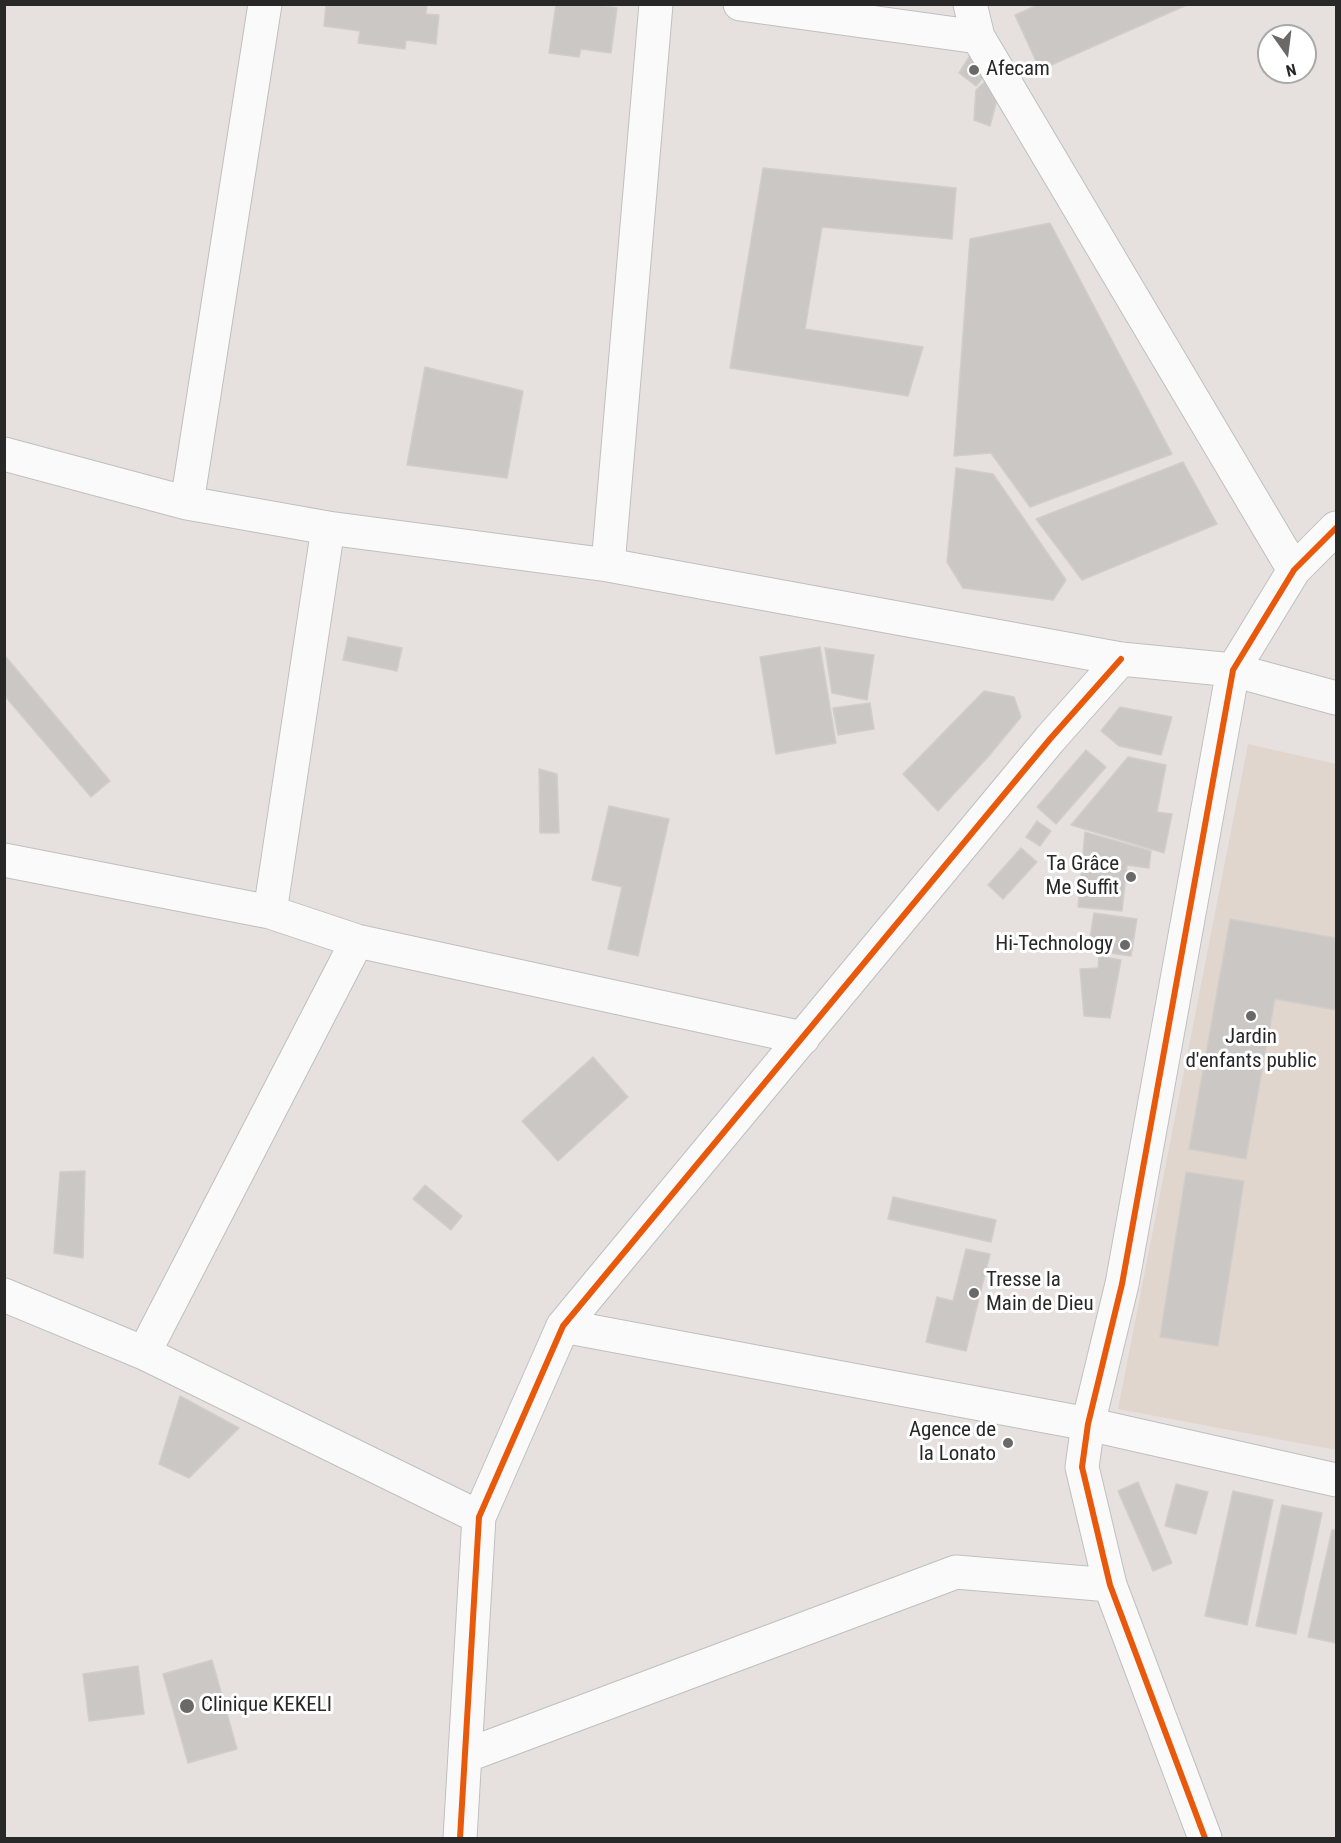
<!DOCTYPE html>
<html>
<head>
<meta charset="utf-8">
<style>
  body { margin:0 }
  #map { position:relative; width:1341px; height:1843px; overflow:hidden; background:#e6e1de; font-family:"Roboto Condensed",sans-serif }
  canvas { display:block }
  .frame { position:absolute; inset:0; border:6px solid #282828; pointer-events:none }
  .north { position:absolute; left:1257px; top:24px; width:60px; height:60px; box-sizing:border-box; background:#fff; border:2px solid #a9a9a9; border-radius:50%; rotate:166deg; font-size:16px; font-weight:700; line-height:24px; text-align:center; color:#282828 }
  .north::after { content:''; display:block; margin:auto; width:21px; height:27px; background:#6a6968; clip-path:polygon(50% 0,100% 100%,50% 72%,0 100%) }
</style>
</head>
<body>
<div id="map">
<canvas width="1341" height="1843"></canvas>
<div class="frame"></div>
<div class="north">N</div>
</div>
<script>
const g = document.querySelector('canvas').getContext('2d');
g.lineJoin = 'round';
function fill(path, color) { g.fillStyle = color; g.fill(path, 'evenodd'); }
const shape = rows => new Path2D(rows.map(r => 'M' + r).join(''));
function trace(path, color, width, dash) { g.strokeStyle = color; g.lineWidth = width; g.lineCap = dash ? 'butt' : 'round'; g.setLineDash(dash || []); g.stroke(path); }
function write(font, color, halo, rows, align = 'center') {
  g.font = font + ' "Roboto Condensed",sans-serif'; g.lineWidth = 6; g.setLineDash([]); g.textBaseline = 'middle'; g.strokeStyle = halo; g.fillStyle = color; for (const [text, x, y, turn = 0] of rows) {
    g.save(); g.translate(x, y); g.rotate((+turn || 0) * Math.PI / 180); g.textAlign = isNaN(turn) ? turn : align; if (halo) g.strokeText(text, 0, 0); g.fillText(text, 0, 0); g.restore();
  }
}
fill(shape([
  [1248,744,1336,764,1336,1450,1118,1409]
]), '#e0d6cd');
const building = shape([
  [326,4,427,4,426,14,439,15,436,44,406,40,405,49,358,43,360,31,324,26,326,4],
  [556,4,593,4,617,8,611,53,581,49,579,57,549,53,556,4],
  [1040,4,1189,4,1040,70,1015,15,1040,4],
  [969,57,990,70,976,86,959,73,969,57],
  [993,74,998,96,990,126,974,120,976,90,993,74],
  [763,168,956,188,952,239,822,227,805,329,923,347,908,396,730,368,763,168],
  [1050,223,1172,454,1030,507,991,453,954,456,970,239,1050,223],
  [425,367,523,391,507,478,407,465,425,367],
  [1183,462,1217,524,1082,580,1036,519,1183,462],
  [956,468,993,474,1066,580,1053,600,963,588,947,562,956,468],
  [348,637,402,648,397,671,343,660,348,637],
  [820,647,836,743,776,754,760,657,820,647],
  [825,648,874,655,867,700,832,693,825,648],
  [6,657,110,781,91,797,4,695,4,658,6,657],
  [984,691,1014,697,1021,717,988,757,938,811,903,774,984,691],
  [870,703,874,729,838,735,833,708,870,703],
  [1120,707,1172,717,1161,755,1119,746,1101,731,1120,707],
  [1086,750,1106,767,1056,824,1037,807,1086,750],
  [1128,757,1166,765,1157,812,1172,814,1164,853,1071,825,1128,757],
  [539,769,557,774,559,833,540,833,539,769],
  [609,806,669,819,638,956,608,949,622,887,592,880,609,806],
  [1037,821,1051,831,1040,846,1026,837,1037,821],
  [1085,832,1151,851,1149,868,1127,865,1122,911,1078,907,1085,832],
  [1021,848,1037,862,1003,899,988,885,1021,848],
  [1094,913,1137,919,1131,956,1088,950,1094,913],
  [1230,919,1336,938,1336,1010,1275,999,1246,1159,1189,1149,1230,919],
  [1099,956,1121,960,1110,1018,1084,1016,1080,969,1098,968,1099,956],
  [593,1057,628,1097,558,1161,522,1121,593,1057],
  [85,1171,83,1258,54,1253,60,1172,85,1171],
  [1186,1172,1244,1181,1218,1346,1160,1337,1186,1172],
  [425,1185,462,1216,451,1230,413,1199,425,1185],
  [893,1197,996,1220,991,1242,888,1219,893,1197],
  [966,1249,990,1254,966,1351,926,1342,937,1297,953,1301,966,1249],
  [180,1396,239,1428,189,1478,159,1464,180,1396],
  [1138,1482,1172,1563,1153,1571,1118,1491,1138,1482],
  [1176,1484,1208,1492,1196,1534,1165,1526,1176,1484],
  [1233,1491,1273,1500,1247,1625,1205,1616,1233,1491],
  [1282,1505,1322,1513,1296,1634,1256,1626,1282,1505],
  [1332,1530,1336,1530,1336,1643,1308,1637,1332,1530],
  [212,1660,237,1749,188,1763,163,1674,212,1660],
  [138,1666,144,1714,89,1721,83,1674,138,1666]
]);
fill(building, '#cbc7c5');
trace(building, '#d1cdca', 1.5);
const minor = shape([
  [740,4,978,37],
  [970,4,978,37,1294,570],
  [4,454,187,503,328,528,608,565,1121,659,1233,670,1336,698],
  [187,503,265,4],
  [608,565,656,4],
  [4,860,270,912,357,941,803,1038],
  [270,912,328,528],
  [4,1295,144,1353,479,1517],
  [563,1326,1088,1424,1336,1480],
  [144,1353,357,941],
  [465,1756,956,1572,1110,1585],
  [460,1838,479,1517,563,1326,1050,739,1121,659],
  [1205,1838,1110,1585,1082,1467,1088,1424,1122,1284,1233,670,1294,570,1336,528]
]);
trace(minor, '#c0bfbf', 35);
trace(minor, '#fbfafa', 33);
trace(shape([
  [460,1838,479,1517,563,1326,1050,739,1121,659],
  [1205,1838,1110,1585,1082,1467,1088,1424,1122,1284,1233,670,1294,570,1336,528]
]), '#e8590c', 6);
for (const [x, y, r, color] of [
  [974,70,6,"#6a6968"],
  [1131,877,6,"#6a6968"],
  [1125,945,6,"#6a6968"],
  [1251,1016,6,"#6a6968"],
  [974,1293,6,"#6a6968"],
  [1008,1443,6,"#6a6968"],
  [187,1706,8,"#6a6968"]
]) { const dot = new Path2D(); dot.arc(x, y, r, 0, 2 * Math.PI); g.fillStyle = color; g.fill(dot); trace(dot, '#fff', 2); }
write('21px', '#282828', '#fff', [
  ["Afecam",986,70],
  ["Ta Grâce",1119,865,"right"],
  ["Me Suffit",1119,889,"right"],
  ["Hi-Technology",1113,945,"right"],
  ["Jardin",1251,1038,"center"],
  ["d'enfants public",1251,1062,"center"],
  ["Tresse la",986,1281],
  ["Main de Dieu",986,1305],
  ["Agence de",996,1431,"right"],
  ["la Lonato",996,1455,"right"],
  ["Clinique KEKELI",201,1706]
], 'left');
</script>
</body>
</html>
